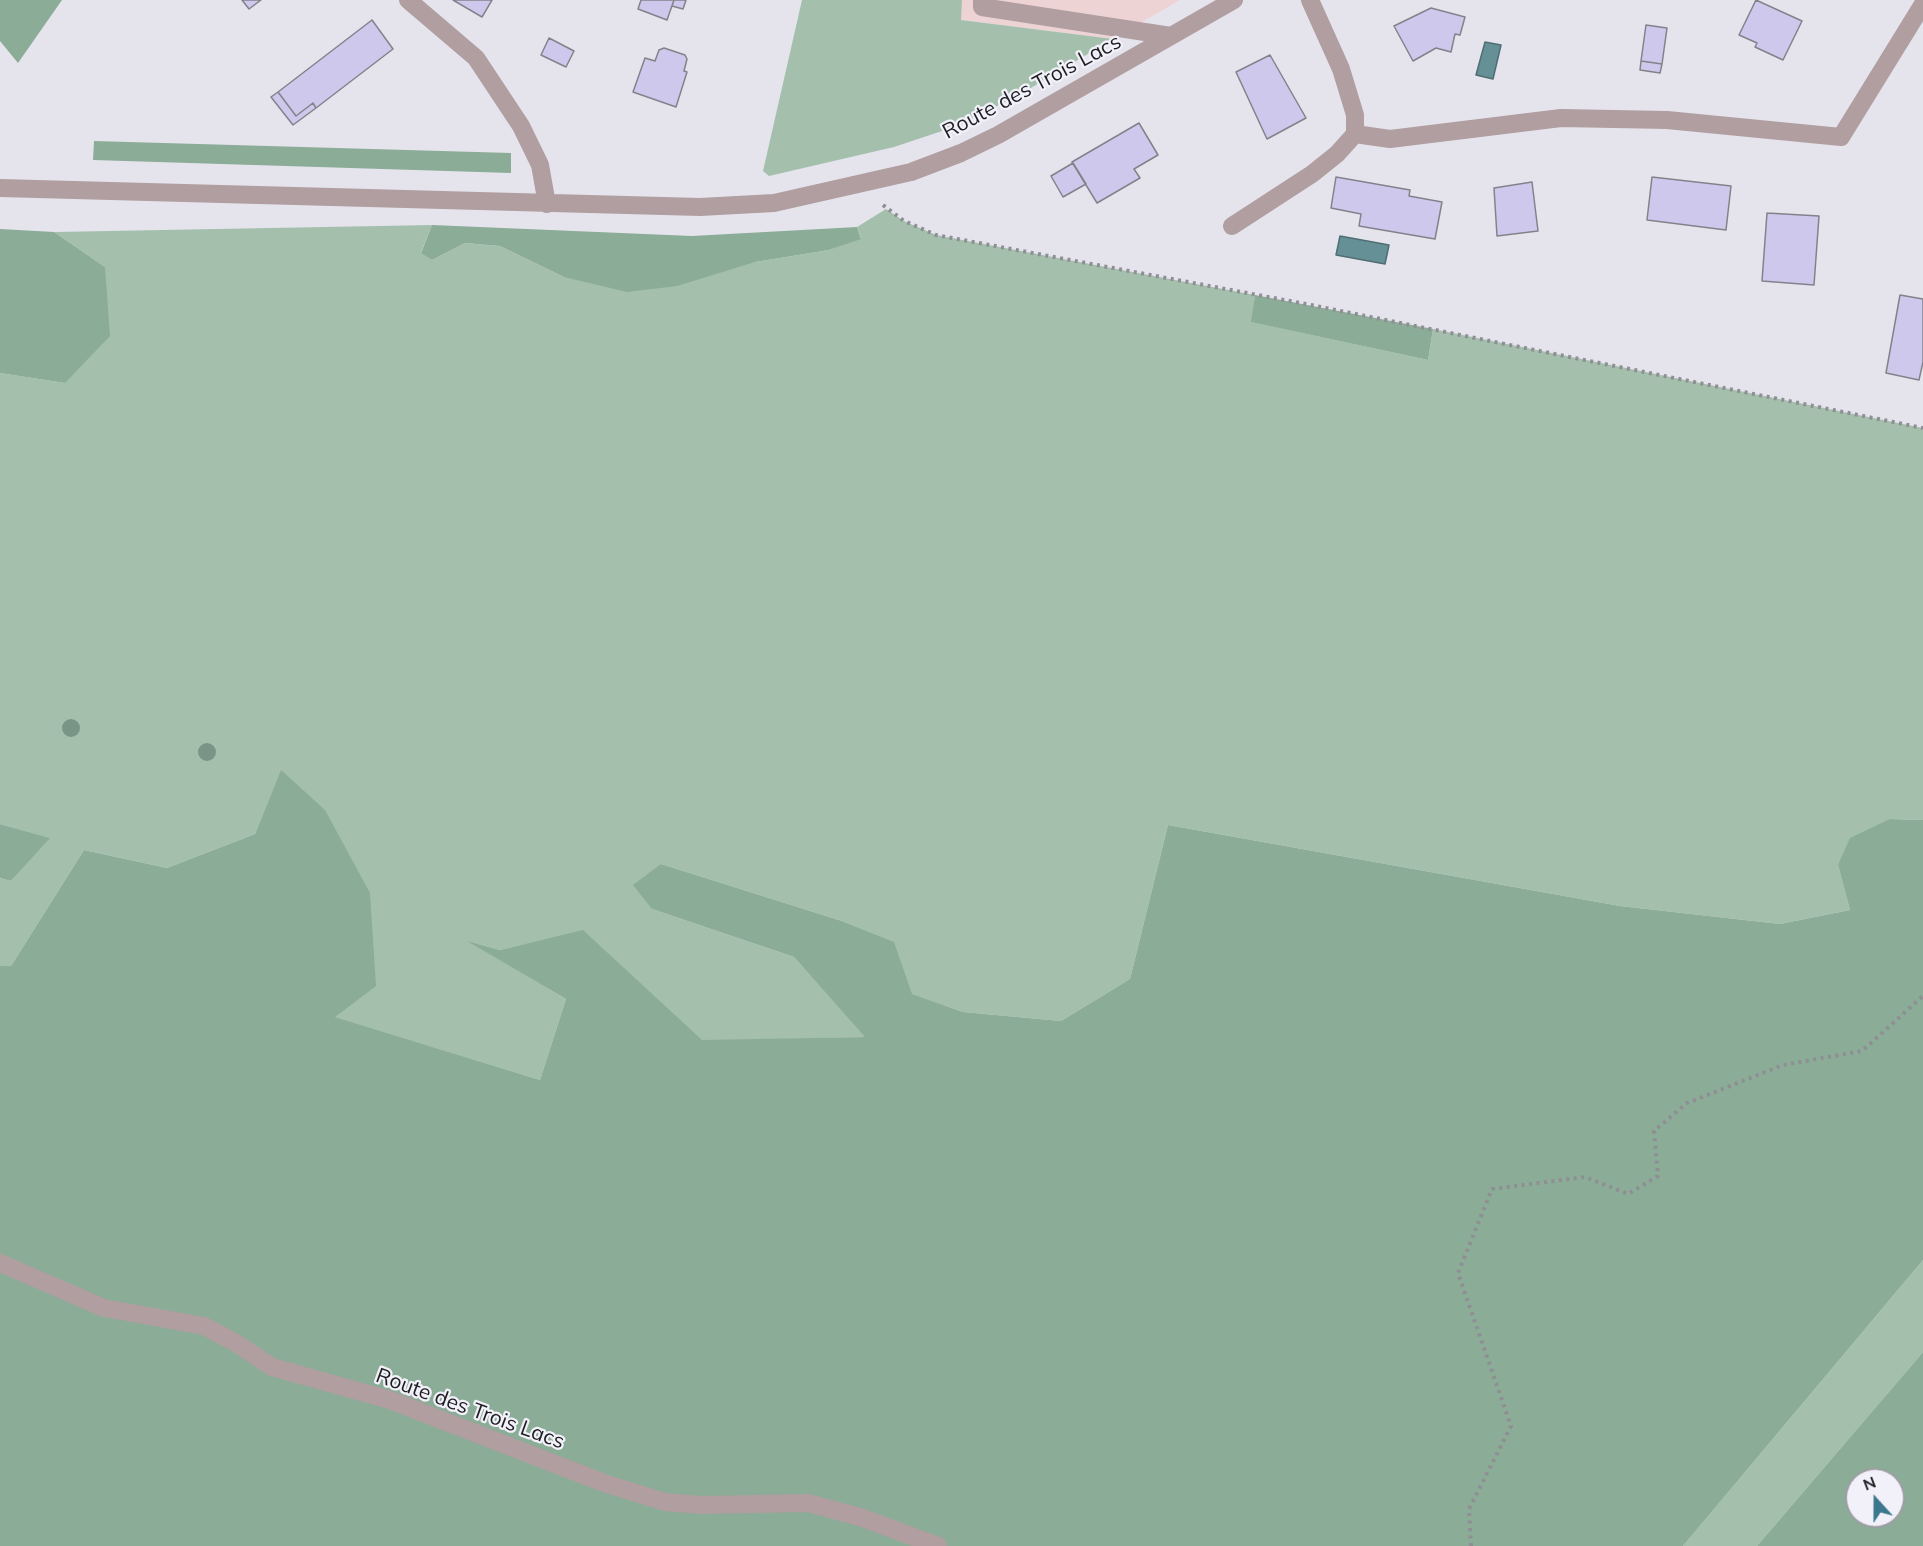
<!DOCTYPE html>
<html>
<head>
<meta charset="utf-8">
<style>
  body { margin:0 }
  #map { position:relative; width:1923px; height:1546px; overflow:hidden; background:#e5e4ed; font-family:Mulish,sans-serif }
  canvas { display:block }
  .north { position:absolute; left:1845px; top:1468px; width:60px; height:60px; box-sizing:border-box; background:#f2f1fa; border:2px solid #9d9da3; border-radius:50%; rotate:339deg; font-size:16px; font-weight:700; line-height:24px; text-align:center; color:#1e1e21 }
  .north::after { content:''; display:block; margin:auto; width:21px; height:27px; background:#3b788e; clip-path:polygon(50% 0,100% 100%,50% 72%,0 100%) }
</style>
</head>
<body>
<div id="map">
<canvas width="1923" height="1546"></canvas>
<div class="north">N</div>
</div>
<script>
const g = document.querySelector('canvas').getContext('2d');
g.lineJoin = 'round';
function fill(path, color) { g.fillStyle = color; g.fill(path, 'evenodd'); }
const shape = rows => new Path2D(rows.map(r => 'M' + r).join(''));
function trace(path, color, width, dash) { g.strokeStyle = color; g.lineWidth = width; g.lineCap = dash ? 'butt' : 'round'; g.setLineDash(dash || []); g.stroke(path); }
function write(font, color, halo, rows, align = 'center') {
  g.font = font + ' Mulish,sans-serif'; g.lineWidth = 4.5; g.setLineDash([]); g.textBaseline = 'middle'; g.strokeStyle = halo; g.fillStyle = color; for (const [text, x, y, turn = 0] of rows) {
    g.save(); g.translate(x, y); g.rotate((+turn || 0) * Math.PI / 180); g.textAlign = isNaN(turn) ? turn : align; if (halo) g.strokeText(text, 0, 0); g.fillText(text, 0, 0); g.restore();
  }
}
fill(shape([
  [962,0,1180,0,1113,39,960,20]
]), '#eed3d5');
fill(shape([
  [802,0,962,0,961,20,1113,39,1024,92,960,125,894,147,769,176,763,171],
  [886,209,904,221,936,235,1255,295,1252,322,1428,360,1433,329,1923,428,1923,820,1890,819,1838,865,1850,910,1780,924,1620,906,1168,825,1130,979,1061,1021,963,1012,911,994,893,942,842,921,661,864,652,909,794,957,866,1037,702,1041,583,931,500,950,470,942,566,999,540,1080,334,1017,281,771,255,834,167,868,84,850,11,966,0,966,0,878,11,881,49,838,0,824,0,373,65,383,105,267,54,232,432,225,421,252,432,260,465,243,500,246,564,277,755,262,829,250,861,238,857,227],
  [1923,1260,1923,1352,1757,1546,1683,1546]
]), '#a4c0ad');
fill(shape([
  [0,0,62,0,18,63,0,41],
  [94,141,511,153,511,173,93,160],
  [432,225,692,236,857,227,861,239,829,250,755,262,677,286,627,292,564,277,500,246,465,243,432,260,421,253],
  [0,229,54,232,105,267,110,336,65,383,0,373],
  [1255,295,1433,329,1428,360,1251,322],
  [281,770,325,810,370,893,376,986,335,1017,540,1080,566,999,467,941,500,950,583,930,702,1040,865,1037,794,957,652,909,633,885,661,864,842,921,894,942,912,994,963,1012,1061,1021,1130,979,1168,825,1620,906,1780,924,1850,910,1838,865,1850,838,1890,819,1923,820,1923,1260,1683,1546,0,1546,0,966,11,966,84,850,167,868,255,834],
  [0,824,50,838,11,881,0,878],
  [1923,1352,1923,1546,1757,1546],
  [1857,1480,1893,1480,1893,1516,1857,1516]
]), '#8bac96');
const water = shape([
  [1485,42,1501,45,1493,79,1476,75,1485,42],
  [1340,236,1389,245,1385,264,1336,255,1340,236]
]);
fill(water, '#649096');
trace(water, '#4f6e73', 1.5);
const building = shape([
  [242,0,261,0,249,9,242,0],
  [453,0,492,0,482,17,453,0],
  [641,0,674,0,667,20,638,9,641,0],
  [674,0,686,0,683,9,672,6,674,0],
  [1756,0,1802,21,1783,60,1755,47,1757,43,1739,35,1756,0],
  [1431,8,1465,17,1460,35,1455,34,1451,52,1436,48,1413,61,1394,26,1431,8],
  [372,20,393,49,316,108,313,103,296,116,278,92,372,20],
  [1646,25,1667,28,1662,64,1641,61,1646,25],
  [549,38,574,51,566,67,541,55,549,38],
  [664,48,685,55,687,59,684,71,687,72,676,107,633,92,645,58,655,61,659,50,664,48],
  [1270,55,1306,118,1267,139,1236,72,1270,55],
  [1641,61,1662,64,1660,73,1640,70,1641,61],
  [278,92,296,116,313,103,316,108,293,125,271,97,278,92],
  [1139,123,1158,155,1134,169,1140,178,1097,203,1072,162,1139,123],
  [1073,163,1086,184,1063,197,1051,176,1073,163],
  [1336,177,1410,190,1409,196,1442,202,1435,239,1359,226,1361,214,1331,208,1336,177],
  [1652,177,1731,186,1726,230,1647,220,1652,177],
  [1532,182,1538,231,1497,236,1494,188,1532,182],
  [1767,213,1819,216,1814,285,1762,281,1767,213],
  [1900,295,1923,299,1923,362,1919,380,1886,373,1900,295]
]);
fill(building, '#cec9ec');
trace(building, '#83828b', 1.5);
trace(shape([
  [883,205,904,221,936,235,1306,304,1923,428],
  [1471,1546,1469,1509,1511,1426,1458,1273,1492,1189,1585,1177,1628,1194,1658,1176,1654,1131,1687,1103,1783,1065,1862,1051,1923,996]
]), '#8f8e95', 4, [3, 4.5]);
trace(shape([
  [408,0,476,58,521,126,540,165,547,204],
  [982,0,982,7,1171,36],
  [1310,0,1341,69,1355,115,1355,134,1390,139,1561,118,1667,120,1841,137,1923,4],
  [0,188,700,207,774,203,911,172,961,153,998,135,1234,0],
  [1232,226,1312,174,1337,154,1355,134],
  [0,1263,104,1308,204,1326,236,1343,272,1367,390,1400,604,1483,665,1502,701,1505,808,1503,860,1517,938,1546]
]), '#b09ea0', 18);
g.fillStyle = '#789588';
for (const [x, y] of [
  [71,728],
  [207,752]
]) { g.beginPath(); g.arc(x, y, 9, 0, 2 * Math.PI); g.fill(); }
write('21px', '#1e1e21', '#f2f1fa', [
  ["Route des Trois Lacs",1032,87,-28],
  ["Route des Trois Lacs",470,1409,20]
]);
</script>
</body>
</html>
